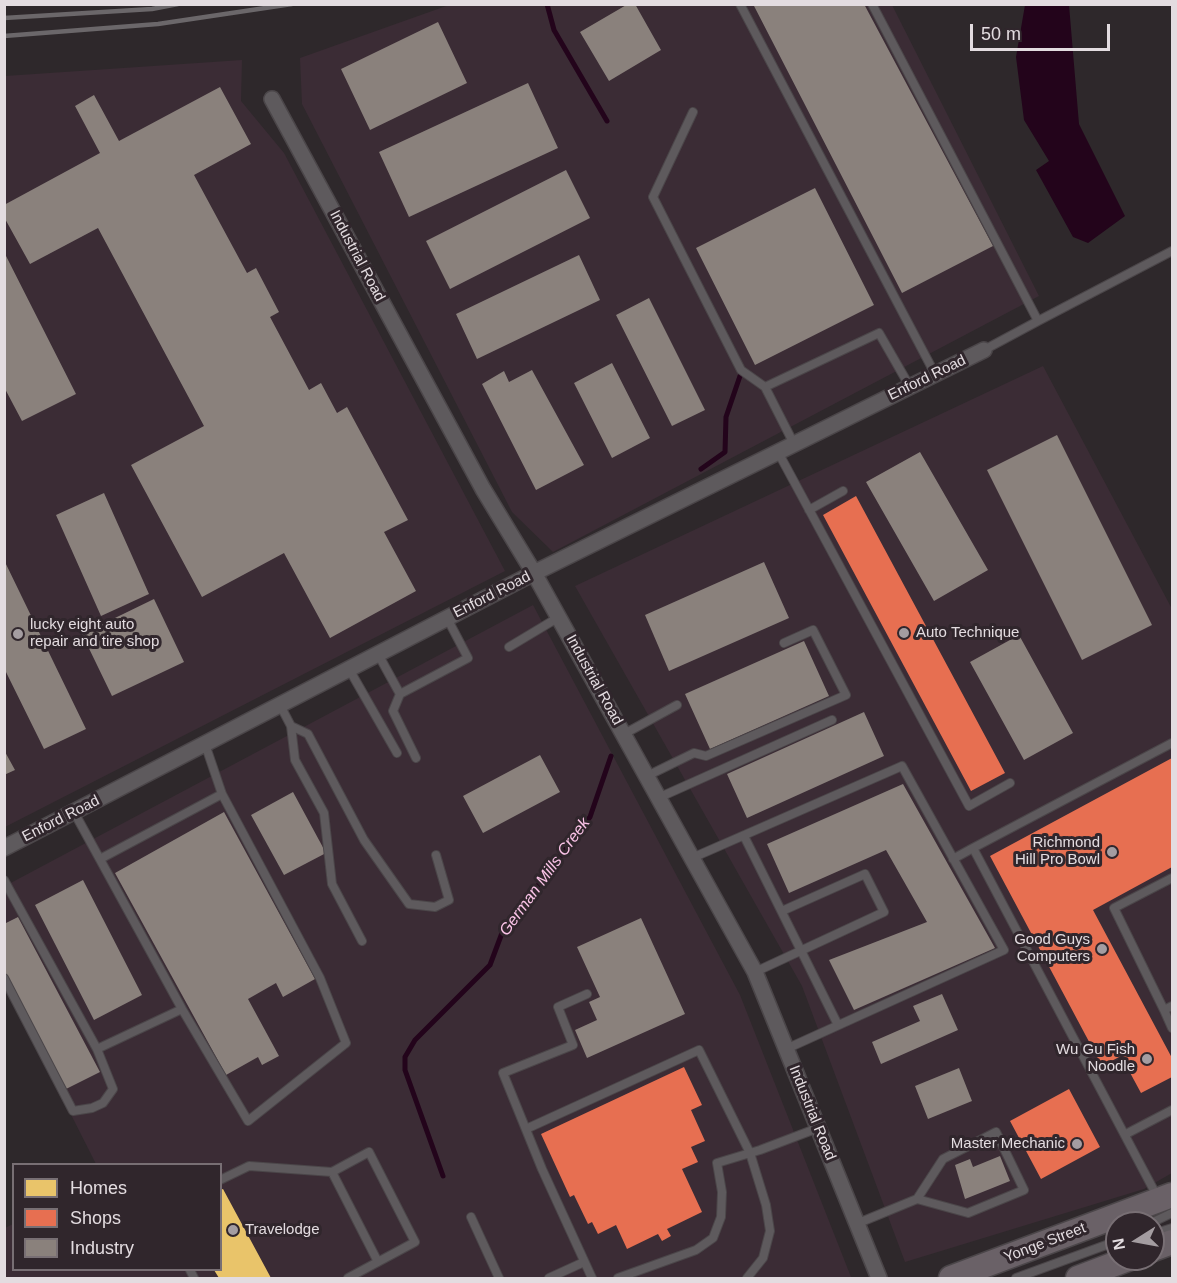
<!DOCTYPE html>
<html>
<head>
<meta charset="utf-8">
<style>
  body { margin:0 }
  #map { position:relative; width:1177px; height:1283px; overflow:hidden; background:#2e282b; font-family:Helvetica,sans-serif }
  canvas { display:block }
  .frame { position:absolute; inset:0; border:6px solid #e3dce0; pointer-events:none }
  .legend { position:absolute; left:12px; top:1163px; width:210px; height:108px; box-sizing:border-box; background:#30262c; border:2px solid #786f74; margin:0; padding:8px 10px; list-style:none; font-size:18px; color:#e3dce0 }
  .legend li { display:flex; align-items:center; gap:12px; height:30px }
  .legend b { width:30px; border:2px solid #786f74 }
  .north { position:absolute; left:1105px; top:1211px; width:60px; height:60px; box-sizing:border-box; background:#30262c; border:2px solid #786f74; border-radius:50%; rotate:259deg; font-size:16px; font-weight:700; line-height:24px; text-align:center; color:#e3dce0 }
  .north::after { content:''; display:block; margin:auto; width:21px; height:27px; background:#a49da1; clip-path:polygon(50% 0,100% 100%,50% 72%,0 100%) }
  .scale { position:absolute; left:970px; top:24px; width:140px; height:27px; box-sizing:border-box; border:3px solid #e3dce0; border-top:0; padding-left:8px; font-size:18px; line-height:21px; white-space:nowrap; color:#e3dce0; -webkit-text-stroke:4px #30262c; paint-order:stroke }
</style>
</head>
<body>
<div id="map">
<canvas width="1177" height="1283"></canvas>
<div class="frame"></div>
<ul class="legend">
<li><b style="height:16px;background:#e9c46a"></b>Homes</li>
<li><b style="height:16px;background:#e76f51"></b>Shops</li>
<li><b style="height:16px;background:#8a817c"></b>Industry</li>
</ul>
<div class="north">N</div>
<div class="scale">50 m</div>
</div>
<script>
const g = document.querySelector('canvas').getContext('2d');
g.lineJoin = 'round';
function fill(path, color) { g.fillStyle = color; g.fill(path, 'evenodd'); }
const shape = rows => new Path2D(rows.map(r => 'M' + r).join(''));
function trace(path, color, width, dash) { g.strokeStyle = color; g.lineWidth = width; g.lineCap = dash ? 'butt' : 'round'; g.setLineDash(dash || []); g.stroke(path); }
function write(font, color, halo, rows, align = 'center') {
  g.font = font + ' Helvetica,sans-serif'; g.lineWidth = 6; g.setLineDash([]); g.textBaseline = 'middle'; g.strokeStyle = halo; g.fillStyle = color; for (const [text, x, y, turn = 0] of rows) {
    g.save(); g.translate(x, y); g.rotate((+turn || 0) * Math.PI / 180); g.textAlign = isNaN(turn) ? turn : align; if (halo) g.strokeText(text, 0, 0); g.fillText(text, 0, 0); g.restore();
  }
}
fill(shape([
  [449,5,892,5,1039,296,553,552,512,512,302,104,300,58],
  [242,60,241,101,284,153,505,571,5,827,5,76],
  [1043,366,1172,609,1172,1173,1144,1189,905,1262,802,986,575,586],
  [533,605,740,995,851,1277,5,1278,5,1228,13,1224,14,1270,220,1270,220,1164,96,1164,5,984,5,886]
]), '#3b2c35');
fill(shape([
  [1025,5,1069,5,1079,124,1125,216,1088,243,1073,237,1036,170,1049,161,1024,120,1016,57]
]), '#23041b');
fill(shape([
  [223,1189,271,1278,219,1278,214,1270,220,1270,220,1190]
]), '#e9c46a');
fill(shape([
  [856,496,1005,773,971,791,823,515],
  [1172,758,1172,867,1093,910,1172,1058,1172,1077,1141,1093,1121,1056,1102,1066,990,856],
  [684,1067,702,1105,691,1110,705,1141,691,1147,698,1162,682,1169,702,1212,667,1229,671,1236,662,1241,658,1234,627,1249,616,1225,598,1234,592,1222,588,1224,574,1195,570,1197,541,1134],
  [1069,1089,1100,1147,1041,1179,1010,1121]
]), '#e76f51');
fill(shape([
  [628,4,635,4,661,50,609,81,580,32],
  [753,4,864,4,993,246,902,293],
  [438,22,467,83,370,130,341,69],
  [528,83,558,148,409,217,379,152],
  [220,87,251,144,194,175,247,273,256,268,279,312,270,317,309,390,321,383,337,413,347,407,408,520,384,532,416,591,330,638,284,553,202,597,131,465,204,426,98,228,30,264,4,217,4,205,100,153,75,106,94,95,119,141],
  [566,170,590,218,450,289,426,241],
  [815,188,874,305,755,365,696,248],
  [4,252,76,394,22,421,4,387],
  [579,255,600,300,477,359,456,314],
  [649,298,705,410,672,426,616,315],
  [612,363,650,438,612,458,574,383],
  [532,370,584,465,536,490,482,384,504,371,509,382],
  [1057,435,1152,625,1082,660,987,470],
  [920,452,988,570,934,601,866,482],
  [104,493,149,594,101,616,56,515],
  [4,560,86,729,44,749,4,668],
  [764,562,789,618,669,671,645,615],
  [154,599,184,662,112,696,82,634],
  [1019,635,1073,733,1024,760,970,662],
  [804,641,829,696,710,749,685,694],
  [864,712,884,756,747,818,727,774],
  [4,750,15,770,4,775],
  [540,755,560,792,483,833,463,796],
  [903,784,995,948,854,1010,829,960,927,922,886,850,789,893,767,844],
  [293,792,326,853,284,875,251,815],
  [224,812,315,979,283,997,276,983,248,999,279,1056,262,1065,258,1057,226,1075,115,873],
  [83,880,142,995,94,1020,35,905],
  [18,917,100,1072,66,1089,4,973,4,924],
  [641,918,685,1014,587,1058,575,1030,597,1020,589,1002,600,997,577,947],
  [942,994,958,1030,881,1064,872,1042,920,1021,913,1006],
  [959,1068,972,1101,928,1119,915,1086],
  [1000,1156,1010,1181,965,1199,955,1165,970,1159,973,1167]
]), '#8a817c');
trace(shape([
  [547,4,554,30,607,121],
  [701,469,725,452,726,417,740,376],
  [443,1176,405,1070,405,1057,415,1040,490,965,502,933,590,817,611,756]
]), '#23041b', 5);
const service = shape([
  [740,4,935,374],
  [872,4,1038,321,984,350],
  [693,112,653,197,741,370,765,387],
  [1038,321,1172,251],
  [794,444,765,387,879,333,910,387],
  [778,452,969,806,1010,783],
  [809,510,843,491],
  [509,647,559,617],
  [378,654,400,694,468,658,447,618],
  [349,669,397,753],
  [400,694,393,711,416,758],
  [280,705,291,726,295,760,324,813,332,884,362,941],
  [291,726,308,734,364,840,409,904,435,907,449,900,436,855],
  [624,734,677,705],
  [647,776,694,753,706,756,846,695,813,630,784,643],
  [658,798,832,720],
  [74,812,182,1009,248,1121,346,1043,320,978,222,794,205,744],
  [744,836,838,1025],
  [692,858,902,766,1004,950,786,1049],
  [100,859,222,794],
  [953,859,973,848],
  [4,880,97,1049,182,1009],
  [755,972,884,912,865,874,782,911],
  [4,978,73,1111,92,1108,103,1103,113,1089,97,1049],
  [587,994,558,1007,573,1045,503,1073,542,1169,592,1278],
  [1172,1006,1164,1010,1172,1028],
  [1164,1010,1114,908,1172,878],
  [526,1129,699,1050,750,1153,766,1205,770,1231,763,1258,747,1278],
  [1126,1134,1172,1110],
  [332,1172,378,1262],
  [220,1180,249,1166,332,1172,369,1152,415,1242,348,1278],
  [1158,1198,973,848,1172,743],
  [471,1217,499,1278],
  [1151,1223,1172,1213],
  [856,1224,917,1199,943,1159,996,1132,1024,1190,968,1213,917,1199],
  [1153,1234,1172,1228],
  [190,1270,194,1278],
  [549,1278,584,1262],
  [618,1278,696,1250,713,1238,721,1217,722,1192,717,1163,760,1150,818,1128],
  [1016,1278,1117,1241]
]);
const minor = shape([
  [272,99,483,489,534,573,755,972,879,1278],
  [4,848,534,573,984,350]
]);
const primary = shape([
  [1153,1249,1172,1242],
  [951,1278,1172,1195],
  [1078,1278,1128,1259]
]);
trace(service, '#4b4649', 10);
trace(minor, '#4b4649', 18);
trace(primary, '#4b4649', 27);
trace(service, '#5e5a5d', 8);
trace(minor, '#5e5a5d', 15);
trace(primary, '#6a6167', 24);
trace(shape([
  [4,18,152,9,178,4],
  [4,36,158,24,292,4]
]), '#6b676a', 4.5);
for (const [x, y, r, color] of [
  [904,633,6,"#a49da1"],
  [18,634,6,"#a49da1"],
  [1112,852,6,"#a49da1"],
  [1102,949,6,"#a49da1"],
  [1147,1059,6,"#a49da1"],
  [1077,1144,6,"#a49da1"],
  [233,1230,6,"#a49da1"]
]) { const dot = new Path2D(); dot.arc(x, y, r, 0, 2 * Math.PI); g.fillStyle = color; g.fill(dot); trace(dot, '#30262c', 2); }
write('15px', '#e3dce0', '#30262c', [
  ["Industrial Road",357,256,62],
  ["Enford Road",927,378,-26],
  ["Enford Road",492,595,-27],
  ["Industrial Road",594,680,61],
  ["Enford Road",61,819,-27],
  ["Industrial Road",812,1113,68],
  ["Yonge Street",1045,1243,-21]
]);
write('15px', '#e3dce0', '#30262c', [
  ["lucky eight auto",30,625,"left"],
  ["repair and tire shop",30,642,"left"],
  ["Auto Technique",916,633,"left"],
  ["Richmond",1100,843],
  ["Hill Pro Bowl",1100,860],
  ["Good Guys",1090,940],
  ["Computers",1090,957],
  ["Wu Gu Fish",1135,1050],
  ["Noodle",1135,1067],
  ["Master Mechanic",1065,1144],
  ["Travelodge",245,1230,"left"]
], 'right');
write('italic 16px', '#fac3e7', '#30262c', [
  ["German Mills Creek",545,877,-54]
]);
</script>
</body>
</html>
